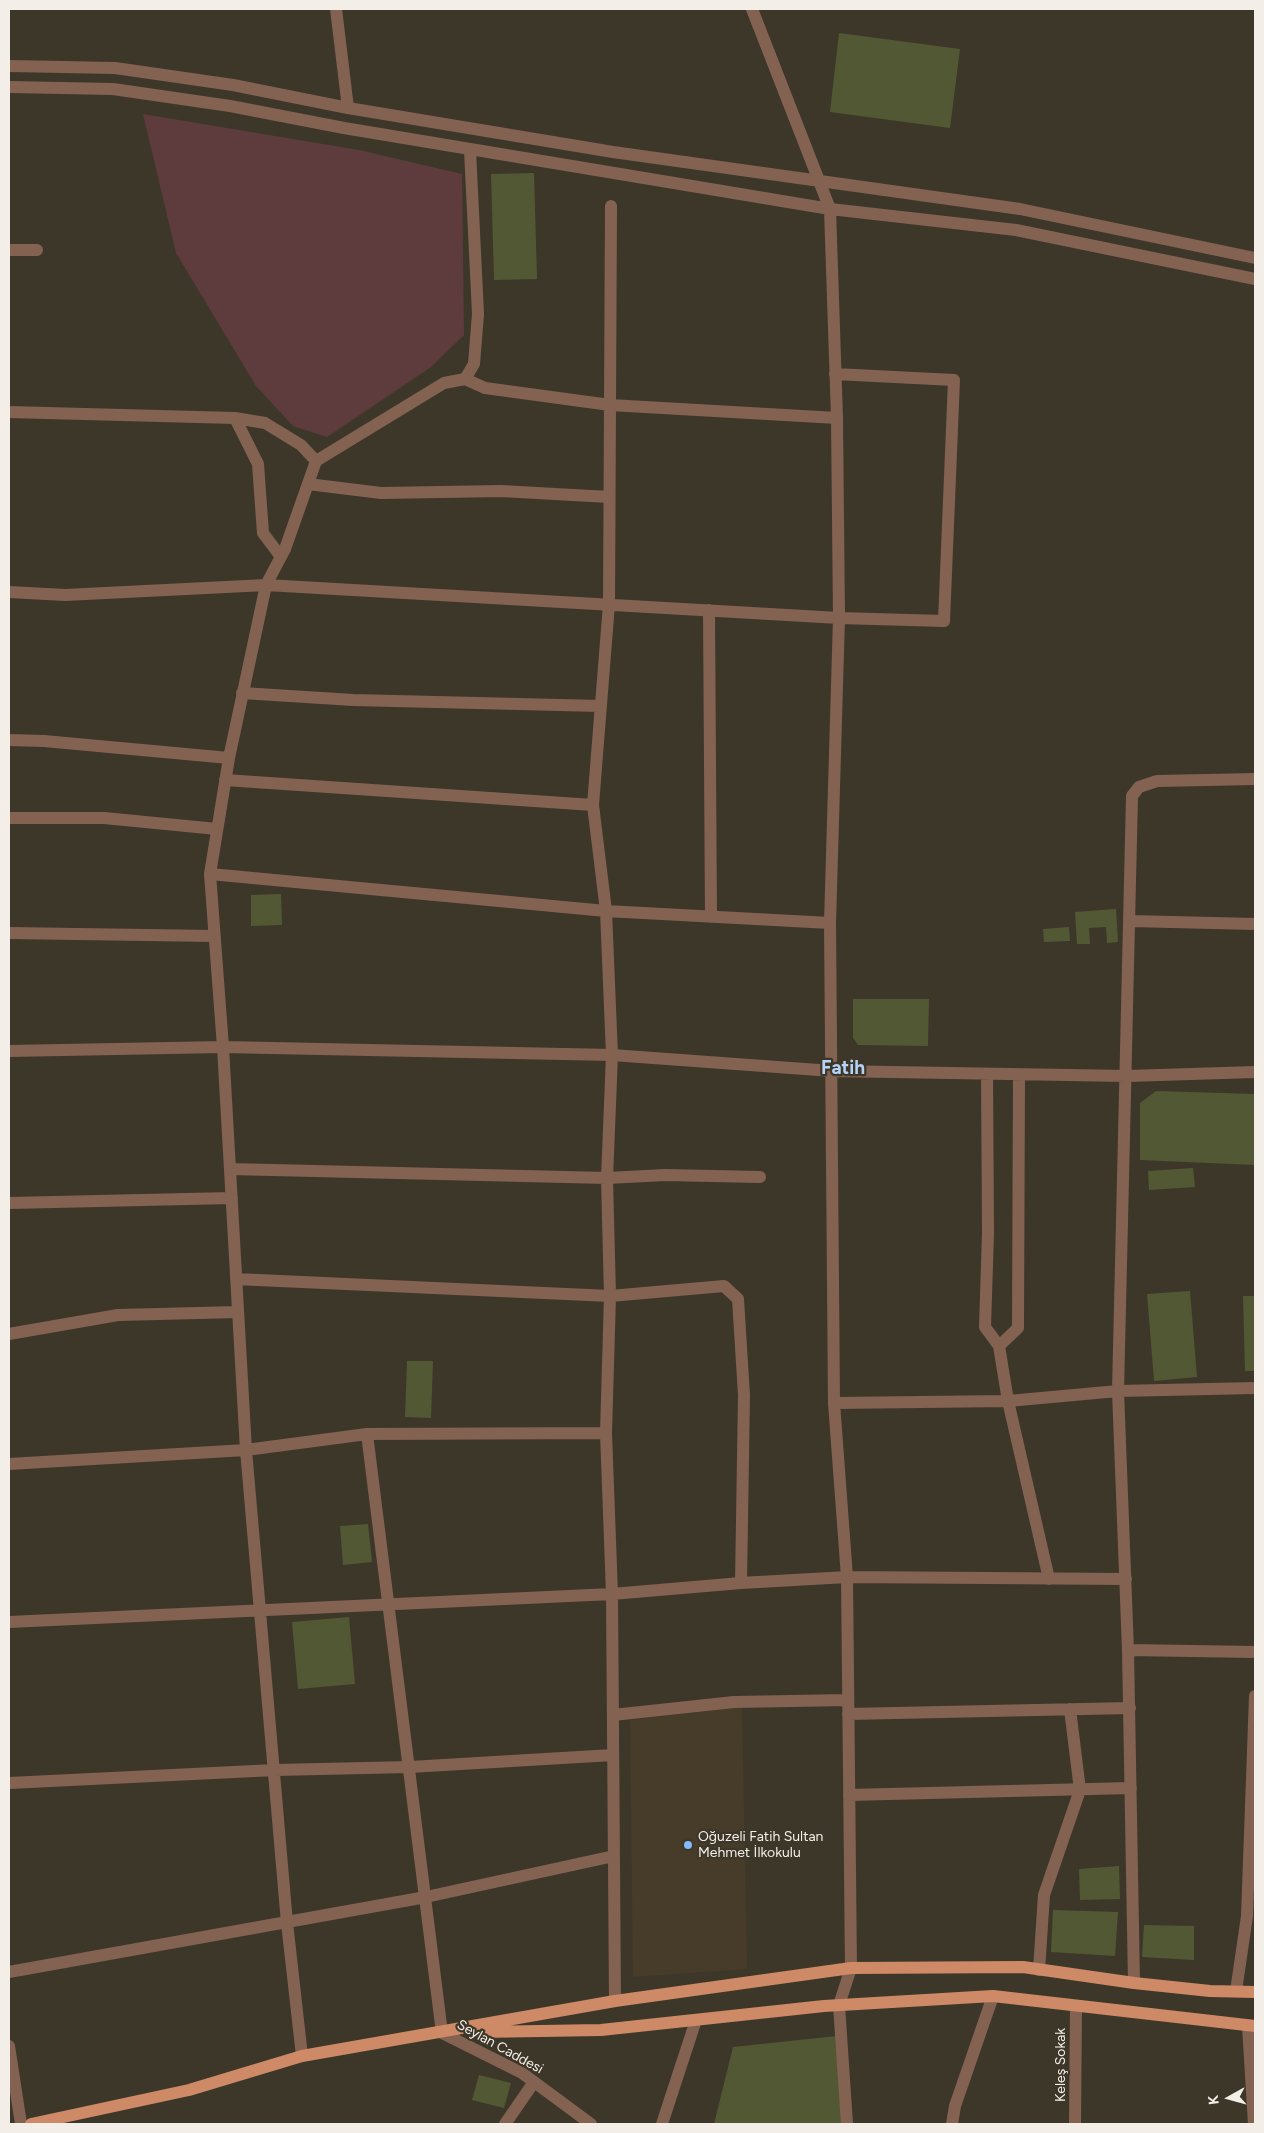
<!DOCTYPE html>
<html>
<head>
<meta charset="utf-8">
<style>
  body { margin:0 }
  #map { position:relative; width:1264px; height:2133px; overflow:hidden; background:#3d372a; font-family:Figtree,sans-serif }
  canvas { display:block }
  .frame { position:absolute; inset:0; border:10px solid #f3eee7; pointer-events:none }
  .north { position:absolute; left:1204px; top:2073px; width:50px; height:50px; -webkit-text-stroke:4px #3d372a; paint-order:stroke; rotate:263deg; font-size:14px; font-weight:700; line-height:20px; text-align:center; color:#f3eee7 }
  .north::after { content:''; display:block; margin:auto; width:18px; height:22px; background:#f3eee7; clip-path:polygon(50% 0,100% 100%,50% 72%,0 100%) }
</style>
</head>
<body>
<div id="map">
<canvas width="1264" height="2133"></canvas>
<div class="frame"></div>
<div class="north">K</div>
</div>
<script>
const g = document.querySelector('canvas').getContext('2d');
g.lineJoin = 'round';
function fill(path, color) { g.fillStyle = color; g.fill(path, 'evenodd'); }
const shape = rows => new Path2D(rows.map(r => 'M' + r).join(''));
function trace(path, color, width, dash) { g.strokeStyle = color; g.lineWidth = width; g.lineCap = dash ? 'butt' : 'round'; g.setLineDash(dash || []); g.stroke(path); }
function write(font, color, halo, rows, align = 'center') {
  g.font = font + ' Figtree,sans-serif'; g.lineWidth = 4.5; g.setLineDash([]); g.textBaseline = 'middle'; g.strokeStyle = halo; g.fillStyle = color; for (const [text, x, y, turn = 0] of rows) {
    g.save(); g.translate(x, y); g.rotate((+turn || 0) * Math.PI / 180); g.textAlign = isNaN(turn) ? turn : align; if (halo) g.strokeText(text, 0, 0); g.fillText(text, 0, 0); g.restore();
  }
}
fill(shape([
  [742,1707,747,1969,633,1977,630,1720]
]), '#463c29');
fill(shape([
  [143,114,359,150,462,174,464,335,431,367,327,437,293,426,256,386,176,253]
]), '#5e3c3e');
fill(shape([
  [839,33,960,49,950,128,830,112],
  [534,173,537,279,494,280,491,174],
  [281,894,282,925,251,926,251,895],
  [1116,909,1118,942,1107,943,1106,927,1089,928,1090,944,1077,944,1075,912],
  [1069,927,1070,941,1044,942,1043,929],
  [853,999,929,999,928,1046,858,1045,853,1038],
  [1156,1091,1255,1094,1255,1165,1140,1160,1140,1103],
  [1193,1168,1195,1187,1149,1190,1148,1171],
  [1190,1291,1197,1377,1154,1381,1147,1294],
  [1243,1296,1255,1296,1255,1371,1245,1371],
  [407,1361,433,1361,431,1418,405,1417],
  [368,1524,372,1562,343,1565,340,1526],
  [349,1617,355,1684,298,1689,292,1622],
  [1119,1866,1120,1899,1080,1900,1079,1869],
  [1053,1910,1118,1912,1115,1956,1051,1952],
  [1144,1925,1194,1926,1194,1960,1142,1957],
  [837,2036,843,2124,714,2124,733,2047],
  [479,2075,511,2083,504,2108,472,2100]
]), '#525834');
trace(shape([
  [336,9,348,108],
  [752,9,830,209,837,418,839,618,830,923,834,1403,847,1577,851,1968,839,2005,847,2124],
  [9,66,115,68,233,85,348,108,613,152,1020,209,1255,258],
  [9,87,113,89,230,106,344,128,830,209,1016,230,1255,279],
  [611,206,609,604,593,805,606,911,612,1055,607,1178,610,1296,606,1433,612,1594,615,2001],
  [9,250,37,250],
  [465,379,485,388,610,405,837,418],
  [9,412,235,418,265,423,301,445,316,461,285,549,266,585,229,758,210,874,223,1047,246,1450,287,1923,302,2056],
  [235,418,258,464,263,533,281,557],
  [316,461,444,383,465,379,474,364,478,314,470,150],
  [308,484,381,493,501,491,609,497],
  [9,592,65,595,266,585,839,618,944,621,954,380,835,374],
  [709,610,711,917],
  [242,693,353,700,601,706],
  [9,740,44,741,229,758],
  [225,780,593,805],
  [9,818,104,818,217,829],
  [210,874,606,911,830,923],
  [1130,921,1255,924],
  [9,933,214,936],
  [9,1051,223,1047,612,1055,832,1071,1127,1076,1255,1072],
  [987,1074,988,1233,985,1327,999,1346],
  [1019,1075,1018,1328,999,1346,1008,1401,1049,1579],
  [230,1169,607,1178,665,1175,760,1177],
  [9,1203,232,1198],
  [236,1279,610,1296,724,1286,738,1299,744,1395,741,1583],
  [9,1334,118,1315,238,1312],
  [834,1403,1008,1401,1118,1391,1255,1388],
  [367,1434,442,2033,522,2073,591,2124],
  [9,1464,246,1450,367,1434,606,1433],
  [9,1622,612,1594,741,1583,847,1577,1126,1579],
  [1128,1650,1255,1652],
  [848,1714,1130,1708],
  [613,1715,734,1702,848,1700],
  [9,1783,275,1770,410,1767,613,1755],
  [849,1795,1131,1788],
  [1039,1970,1044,1895,1080,1790,1070,1709],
  [9,1972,426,1897,614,1856],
  [1134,1983,1128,1650,1118,1391,1132,796,1139,787,1157,781,1255,779],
  [1236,1991,1247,1916,1255,1696],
  [1248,2026,1254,2124],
  [9,2046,21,2124],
  [505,2124,534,2082],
  [662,2124,696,2020],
  [952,2124,955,2106,993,1996],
  [1075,2124,1076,2006]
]), '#846251', 12);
trace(shape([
  [480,2032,601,2030,824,2006,993,1996,1255,2026],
  [31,2124,189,2090,302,2056,615,2001,851,1968,1023,1967,1134,1983,1210,1991,1255,1992]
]), '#ce8a66', 12);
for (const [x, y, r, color] of [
  [688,1845,5,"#85bbfb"]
]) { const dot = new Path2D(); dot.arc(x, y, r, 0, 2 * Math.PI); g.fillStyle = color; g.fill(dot); trace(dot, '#3d372a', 2); }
write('14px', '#f3eee7', '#3d372a', [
  ["Oğuzeli Fatih Sultan",698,1837],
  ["Mehmet İlkokulu",698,1853]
], 'left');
write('14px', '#f3eee7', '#3d372a', [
  ["Seylan Caddesi",500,2047,29],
  ["Keleş Sokak",1061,2065,-90]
]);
write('bold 19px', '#b5d3f7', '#3d372a', [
  ["Fatih",843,1068]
]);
</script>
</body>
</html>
